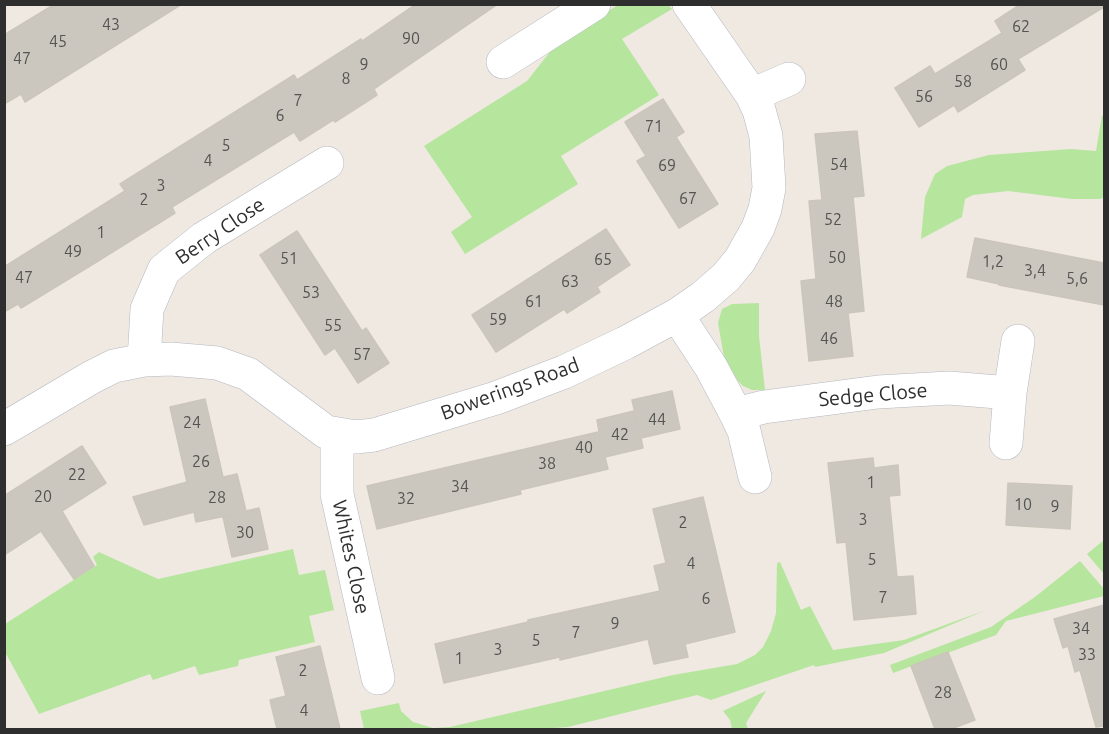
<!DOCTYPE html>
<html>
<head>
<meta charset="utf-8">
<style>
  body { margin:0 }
  #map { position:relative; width:1109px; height:734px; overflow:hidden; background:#efe9e1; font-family:Ubuntu,sans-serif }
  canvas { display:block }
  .frame { position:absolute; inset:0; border:6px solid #2e2e2e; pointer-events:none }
</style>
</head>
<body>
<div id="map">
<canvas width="1109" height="734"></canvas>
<div class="frame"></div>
</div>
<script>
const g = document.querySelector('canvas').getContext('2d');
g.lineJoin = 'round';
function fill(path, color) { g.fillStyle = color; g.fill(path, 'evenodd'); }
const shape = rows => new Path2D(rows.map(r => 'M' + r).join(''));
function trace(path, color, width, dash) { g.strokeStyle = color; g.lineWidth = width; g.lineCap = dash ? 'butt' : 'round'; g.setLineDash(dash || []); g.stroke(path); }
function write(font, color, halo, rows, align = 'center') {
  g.font = font + ' Ubuntu,sans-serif'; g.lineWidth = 5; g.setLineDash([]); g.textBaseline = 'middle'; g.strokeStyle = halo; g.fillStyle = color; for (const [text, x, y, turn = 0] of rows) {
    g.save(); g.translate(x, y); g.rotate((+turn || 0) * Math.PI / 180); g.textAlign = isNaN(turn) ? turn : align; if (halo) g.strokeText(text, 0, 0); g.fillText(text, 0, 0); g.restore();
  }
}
fill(shape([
  [618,5,668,5,672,9,622,39,659,95,561,156,578,184,465,254,451,232,472,217,424,146,527,81,557,43],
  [1102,115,1104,118,1104,196,1101,199,1072,199,1008,191,973,195,965,199,962,217,921,239,925,197,935,174,947,166,989,155,1071,149,1096,151],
  [759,303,759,336,765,390,752,390,743,386,738,381,724,357,718,323,722,309,732,304],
  [1104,540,1104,574,1087,554],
  [293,549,299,575,325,570,334,610,309,616,315,642,239,660,238,666,199,675,195,666,153,680,150,674,39,714,5,652,5,624,97,565,93,557,99,552,158,579],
  [1080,561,1104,589,1104,596,1006,621,996,635,893,673,890,665,991,627,1035,597],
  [780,562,801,610,810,606,833,650,904,640,986,610,884,653,815,667,814,665,711,700,697,695,568,727,538,729,364,729,360,711,399,703,401,711,413,722,433,728,450,727,673,675,737,664,755,655,763,647,771,631,776,613,777,563],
  [766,691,746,723,748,729,732,729,730,720,723,711]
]), '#b6e59e');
const building = shape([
  [55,4,182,4,25,102,21,94,4,104,4,35,55,4],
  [416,4,498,4,374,89,377,95,335,122,333,120,300,141,294,132,172,207,175,213,90,266,21,308,18,304,4,312,4,267,125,191,120,184,294,75,297,80,361,39,362,41,416,4],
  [1021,4,1104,4,1104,7,1018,59,1025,70,958,112,954,105,919,127,895,88,930,66,935,74,1002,33,995,21,1021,4],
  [663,99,684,132,676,137,718,204,679,228,637,161,646,156,625,122,663,99],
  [857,131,864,196,853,197,864,311,848,313,853,356,809,361,801,281,816,279,809,201,822,200,815,134,857,131],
  [606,229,630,265,597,287,600,292,567,313,564,309,496,352,472,315,606,229],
  [297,231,362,331,366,328,389,363,358,383,335,348,325,355,260,255,297,231],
  [975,238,1104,263,1104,305,999,285,999,284,967,277,975,238],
  [672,391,680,429,641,438,643,448,605,457,608,469,520,490,521,494,377,529,367,486,598,432,601,442,597,420,634,411,637,422,632,400,672,391],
  [205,399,223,477,237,474,246,511,259,508,268,549,232,557,223,517,236,514,196,522,194,512,144,525,133,497,187,482,170,407,205,399],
  [82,446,106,483,62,511,94,566,74,579,41,531,4,555,4,496,82,446],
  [873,458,874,468,898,465,900,495,889,496,897,577,913,576,916,614,854,620,846,542,837,543,828,463,873,458],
  [1008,483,1072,486,1070,529,1006,525,1008,483],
  [703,497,735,632,685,644,688,657,654,664,648,639,560,660,560,657,444,683,435,644,528,622,528,620,660,591,654,566,666,563,653,509,703,497],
  [1104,605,1104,726,1096,727,1080,670,1075,672,1068,646,1063,648,1054,619,1104,605],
  [320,646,340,729,277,729,270,700,286,696,276,657,320,646],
  [948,652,975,720,951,729,935,729,911,666,948,652]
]);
fill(building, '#cbc7bf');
trace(building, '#cbc5ba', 1.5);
const minor = shape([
  [503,62,594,4],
  [752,95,789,79],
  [677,315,711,367,736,414,744,431,755,477],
  [144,360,147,309,164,270,204,238,327,163],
  [736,414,764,407,878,392,949,388,1010,393],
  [4,429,92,377,114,366,144,360,171,359,217,363,248,374,326,432,356,437,374,435,496,398,564,372,625,343,677,315,703,297,726,277,740,260,758,228,765,209,769,188,766,136,759,110,752,95,689,4],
  [337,434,337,494,378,678],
  [1006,443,1010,393,1018,341]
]);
trace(minor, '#b4b7c1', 34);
trace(minor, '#fff', 33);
write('16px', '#555452', null, [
  ["43",111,25],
  ["62",1021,27],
  ["90",411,39],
  ["45",58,42],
  ["47",22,59],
  ["9",364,65],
  ["60",999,65],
  ["8",346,79],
  ["58",963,82],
  ["56",924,97],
  ["7",298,101],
  ["6",280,116],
  ["71",654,127],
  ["5",226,146],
  ["4",208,161],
  ["54",839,165],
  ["69",667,166],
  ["3",161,186],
  ["67",688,199],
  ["2",144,200],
  ["52",833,220],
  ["1",101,233],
  ["49",73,252],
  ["50",837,258],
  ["51",289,259],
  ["65",603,260],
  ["1,2",993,262],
  ["3,4",1035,271],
  ["47",24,278],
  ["5,6",1077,279],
  ["63",570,282],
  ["53",311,293],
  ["61",534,302],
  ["48",834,302],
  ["59",498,320],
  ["55",333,326],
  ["46",829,339],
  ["57",362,355],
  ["44",657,420],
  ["24",192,423],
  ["42",620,435],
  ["40",584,448],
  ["26",201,462],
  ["38",547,464],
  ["22",77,475],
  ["1",871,483],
  ["34",460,487],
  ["20",43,497],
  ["28",217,498],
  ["32",406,499],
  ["10",1023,505],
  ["9",1055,507],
  ["3",863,520],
  ["2",683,523],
  ["30",245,533],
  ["5",872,560],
  ["4",691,564],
  ["7",883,598],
  ["6",706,599],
  ["9",615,624],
  ["34",1081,629],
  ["7",576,633],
  ["5",536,641],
  ["3",498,650],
  ["33",1087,655],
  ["1",459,659],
  ["2",303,671],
  ["28",943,693],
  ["4",304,711]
]);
write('20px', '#2e2e2e', '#fff', [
  ["Berry Close",220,231,-34],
  ["Bowerings Road",510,389,-20],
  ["Sedge Close",873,395,-5],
  ["Whites Close",351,557,78]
]);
</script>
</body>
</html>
